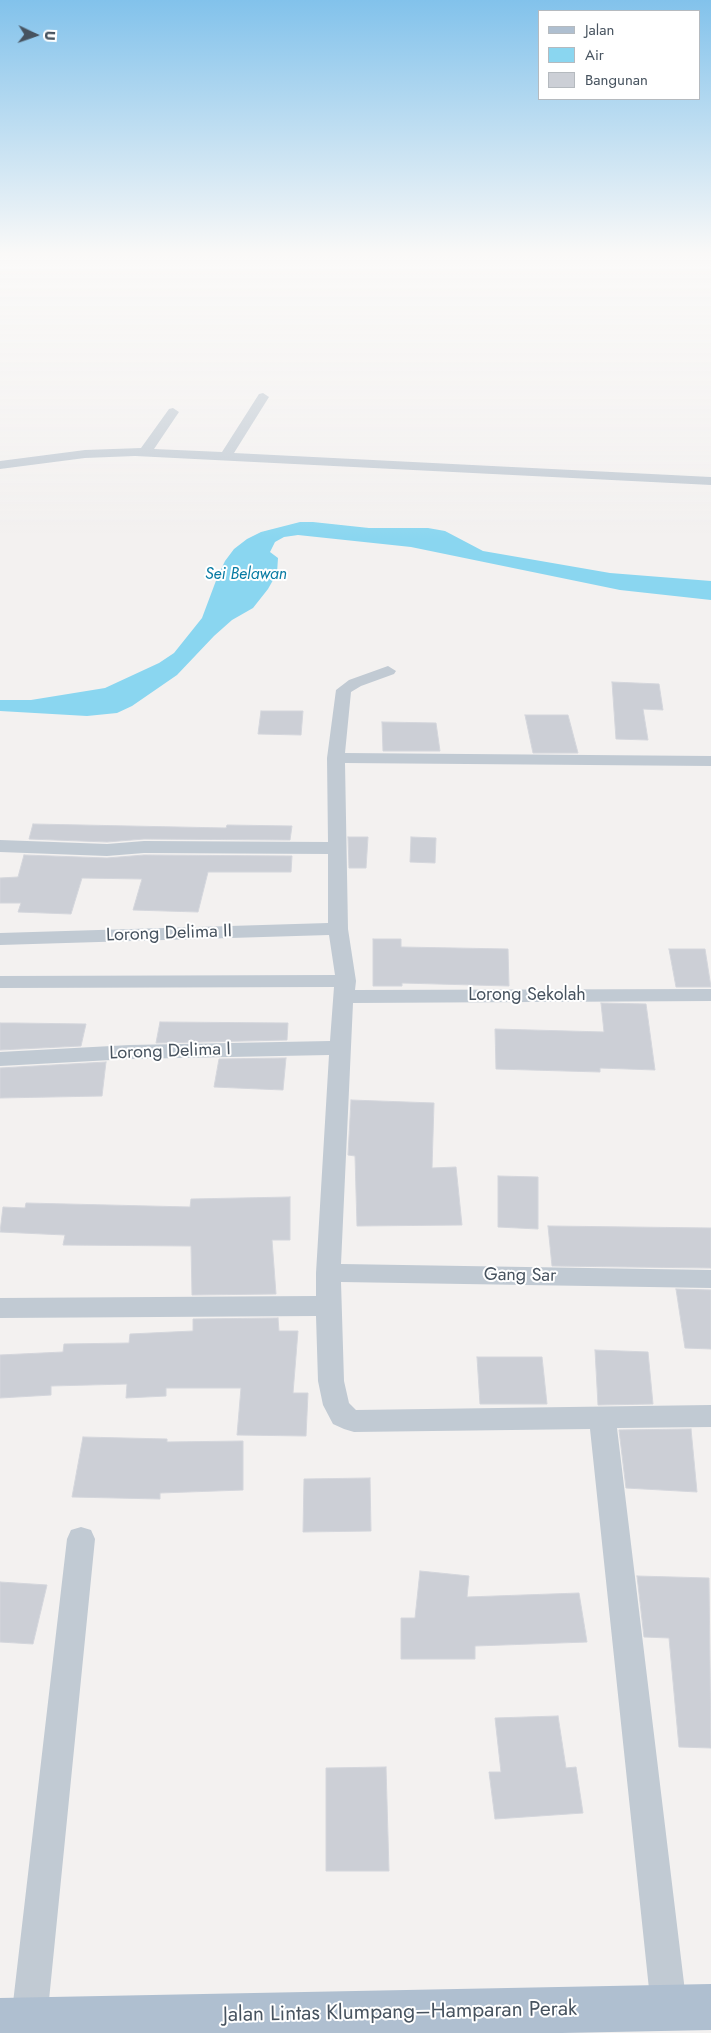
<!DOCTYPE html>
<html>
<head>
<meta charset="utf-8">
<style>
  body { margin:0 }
  #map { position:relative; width:711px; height:2033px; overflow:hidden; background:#f3f1f0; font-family:Jost,sans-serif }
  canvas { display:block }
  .legend { position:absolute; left:538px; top:10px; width:162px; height:90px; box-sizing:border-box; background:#fff; border:1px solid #b5babf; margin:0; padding:6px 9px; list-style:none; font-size:15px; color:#47535f }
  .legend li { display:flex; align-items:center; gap:10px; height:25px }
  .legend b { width:25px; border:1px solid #b5babf }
  .north { position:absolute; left:10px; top:10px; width:50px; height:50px; -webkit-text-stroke:4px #fff; paint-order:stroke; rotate:93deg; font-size:14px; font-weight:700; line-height:20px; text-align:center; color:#47535f }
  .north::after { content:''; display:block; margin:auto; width:18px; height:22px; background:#47535f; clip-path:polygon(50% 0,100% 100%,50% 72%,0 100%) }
</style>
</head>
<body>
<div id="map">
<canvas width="711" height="2033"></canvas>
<ul class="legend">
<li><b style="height:6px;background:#afbfd0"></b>Jalan</li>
<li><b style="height:14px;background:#8ad6f0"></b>Air</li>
<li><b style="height:14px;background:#cccfd6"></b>Bangunan</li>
</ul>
<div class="north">U</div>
</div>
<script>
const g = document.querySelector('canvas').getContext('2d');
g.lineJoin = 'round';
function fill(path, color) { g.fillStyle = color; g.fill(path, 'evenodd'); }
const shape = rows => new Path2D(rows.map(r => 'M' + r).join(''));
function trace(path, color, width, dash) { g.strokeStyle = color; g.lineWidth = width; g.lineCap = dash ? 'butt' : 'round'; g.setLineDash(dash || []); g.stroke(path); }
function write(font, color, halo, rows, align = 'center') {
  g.font = font + ' Jost,sans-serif'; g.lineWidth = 4; g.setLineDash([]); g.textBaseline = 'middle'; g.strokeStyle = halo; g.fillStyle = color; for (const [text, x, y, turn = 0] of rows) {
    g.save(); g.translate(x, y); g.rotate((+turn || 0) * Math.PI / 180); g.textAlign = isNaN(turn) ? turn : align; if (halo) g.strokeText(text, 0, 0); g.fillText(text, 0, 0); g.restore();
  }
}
fill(shape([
  [300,522,313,522,369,528,428,528,445,531,483,551,610,573,711,581,711,600,620,590,411,547,298,535,284,537,275,542,270,552,278,558,277,573,268,589,253,608,232,620,214,636,177,675,132,706,117,713,87,716,0,711,0,700,31,700,105,688,159,663,174,653,202,618,217,578,225,561,234,549,247,539,261,532]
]), '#8ad6f0');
const building = shape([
  [612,682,659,684,663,710,643,709,648,740,616,739,612,682],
  [261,711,303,711,301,735,258,734,261,711],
  [525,715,568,715,578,753,533,753,525,715],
  [382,722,436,723,440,751,383,751,382,722],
  [33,824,226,828,227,825,292,826,290,840,144,839,107,842,29,839,33,824],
  [348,837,368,837,366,868,349,868,348,837],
  [411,837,436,838,435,863,410,862,411,837],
  [24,855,107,858,144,855,292,856,291,872,208,872,198,912,133,910,142,879,82,878,71,914,18,912,21,903,0,903,0,878,18,877,24,855],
  [373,939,401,939,401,947,508,949,509,986,402,983,402,986,373,986,373,939],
  [669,949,705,949,711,987,676,987,669,949],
  [601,1003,646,1004,655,1070,600,1068,600,1072,496,1069,495,1029,604,1032,601,1003],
  [160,1022,288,1023,287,1040,156,1043,160,1022],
  [0,1023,15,1023,86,1024,81,1046,0,1050,0,1023],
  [286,1058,283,1090,214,1087,219,1059,286,1058],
  [106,1062,102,1096,0,1098,0,1068,106,1062],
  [351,1100,434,1103,432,1168,456,1167,462,1225,357,1226,355,1156,348,1155,351,1100],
  [498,1176,538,1177,538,1229,498,1227,498,1176],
  [290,1197,290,1240,272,1240,276,1294,192,1295,191,1246,63,1245,65,1235,0,1232,3,1207,25,1208,26,1203,190,1207,191,1199,290,1197],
  [548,1226,711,1228,711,1268,552,1266,548,1226],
  [676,1289,711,1290,711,1349,685,1348,676,1289],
  [278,1318,279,1331,298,1331,293,1393,308,1393,306,1436,237,1435,241,1388,166,1388,166,1396,126,1398,127,1384,51,1386,51,1395,0,1398,0,1355,63,1352,64,1344,129,1343,130,1334,193,1331,193,1319,278,1318],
  [595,1350,648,1352,653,1404,598,1405,595,1350],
  [477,1357,542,1357,547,1404,480,1404,477,1357],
  [691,1429,697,1492,626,1488,619,1430,691,1429],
  [83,1437,167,1439,167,1442,243,1441,243,1490,160,1493,160,1499,72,1497,83,1437],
  [370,1478,371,1531,303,1532,304,1479,370,1478],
  [420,1571,469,1576,467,1597,579,1593,587,1642,475,1646,475,1659,401,1659,401,1618,415,1618,420,1571],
  [637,1576,709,1578,711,1748,679,1747,669,1638,644,1637,637,1576],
  [0,1582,47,1585,33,1644,0,1642,0,1582],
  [558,1716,566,1768,576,1767,583,1813,495,1819,489,1772,501,1772,495,1718,558,1716],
  [386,1767,389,1871,326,1871,326,1768,386,1767]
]);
fill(building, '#cccfd6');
trace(building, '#d4d6dc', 1);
fill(shape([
  [263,393,269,397,234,453,711,477,711,485,135,456,85,458,0,469,0,461,85,450,141,448,169,409,173,408,179,412,154,449,222,452,259,394,263,393],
  [388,666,396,671,394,674,361,686,351,692,345,753,711,756,711,766,345,763,348,929,356,981,355,990,711,989,711,1001,353,1003,341,1264,711,1270,711,1288,341,1282,344,1381,349,1403,356,1410,711,1405,711,1427,617,1428,687,2008,682,2021,669,2026,656,2021,651,2008,590,1429,354,1432,344,1429,333,1424,323,1405,318,1381,316,1316,0,1318,0,1298,316,1296,316,1273,329,1055,130,1059,0,1066,0,1052,130,1045,330,1041,334,987,0,988,0,976,335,975,329,935,0,945,0,933,328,923,328,854,144,853,107,856,0,852,0,840,107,844,144,841,328,842,327,758,336,690,349,680,388,666],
  [81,1527,91,1530,95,1539,47,2020,42,2033,17,2033,11,2020,67,1539,71,1530,81,1527]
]), '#c1cad3');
fill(shape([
  [711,1984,711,2030,562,2033,0,2033,0,1998,711,1984]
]), '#afbfd0');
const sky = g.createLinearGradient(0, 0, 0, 539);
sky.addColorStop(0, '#82c2eb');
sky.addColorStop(0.47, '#faf9f8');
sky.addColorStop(1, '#faf9f800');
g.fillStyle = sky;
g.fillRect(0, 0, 711, 539);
write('italic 16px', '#087ba3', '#fff', [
  ["Sei Belawan",246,575]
]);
write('18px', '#47535f', '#fff', [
  ["Lorong Delima II",169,934,-2],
  ["Lorong Sekolah",527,996],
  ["Lorong Delima I",170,1052,-2],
  ["Gang Sar",520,1276,1]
]);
write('21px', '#47535f', '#fff', [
  ["Jalan Lintas Klumpang–Hamparan Perak",400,2013,-1]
]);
</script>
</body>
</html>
